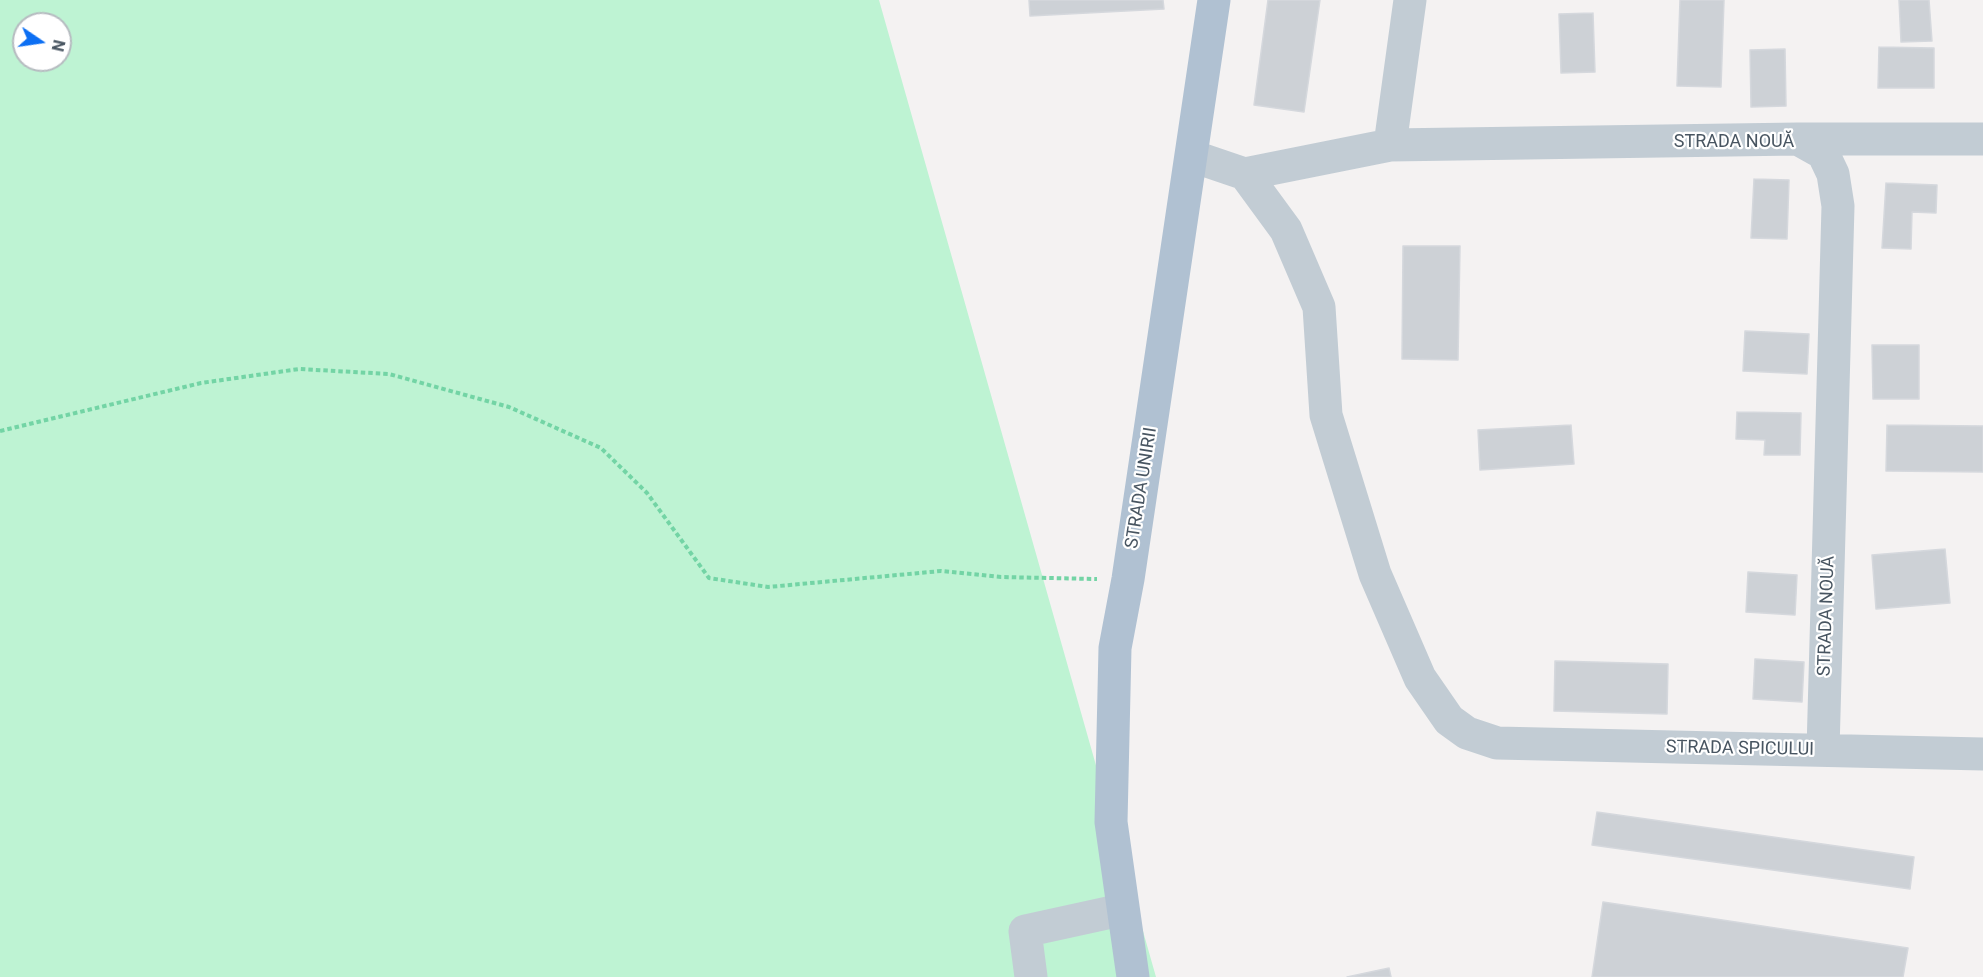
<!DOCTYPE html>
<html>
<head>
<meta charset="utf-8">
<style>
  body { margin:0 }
  #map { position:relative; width:1983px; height:977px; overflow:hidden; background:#f4f2f2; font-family:Roboto,sans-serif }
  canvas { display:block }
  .north { position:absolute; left:12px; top:12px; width:60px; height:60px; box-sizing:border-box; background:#fff; border:2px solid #b6bbc0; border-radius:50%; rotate:103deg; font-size:16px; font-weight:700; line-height:24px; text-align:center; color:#485561 }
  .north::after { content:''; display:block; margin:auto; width:21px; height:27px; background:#0c6ff3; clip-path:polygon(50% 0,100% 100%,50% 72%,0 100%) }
</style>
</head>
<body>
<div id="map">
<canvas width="1983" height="977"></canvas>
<div class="north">N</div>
</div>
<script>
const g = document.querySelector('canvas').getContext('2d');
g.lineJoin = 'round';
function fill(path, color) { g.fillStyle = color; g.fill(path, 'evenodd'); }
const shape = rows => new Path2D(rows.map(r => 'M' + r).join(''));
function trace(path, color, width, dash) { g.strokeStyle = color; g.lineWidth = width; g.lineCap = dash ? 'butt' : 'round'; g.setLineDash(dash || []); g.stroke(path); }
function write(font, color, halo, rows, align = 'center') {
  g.font = font + ' Roboto,sans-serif'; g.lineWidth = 4.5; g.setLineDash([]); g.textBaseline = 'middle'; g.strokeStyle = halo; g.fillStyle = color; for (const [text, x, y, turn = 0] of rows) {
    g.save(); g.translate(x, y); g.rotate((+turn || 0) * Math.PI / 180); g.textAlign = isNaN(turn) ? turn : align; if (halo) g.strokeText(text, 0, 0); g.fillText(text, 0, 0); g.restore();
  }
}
fill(shape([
  [0,0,879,0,1156,977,0,977],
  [24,24,60,24,60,60,24,60]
]), '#bef3d3');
const building = shape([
  [1029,0,1163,0,1164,9,1030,16,1029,0],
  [1268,0,1320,0,1304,112,1254,105,1268,0],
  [1680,0,1724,0,1721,87,1677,86,1680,0],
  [1899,0,1929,0,1932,41,1901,42,1899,0],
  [1593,13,1595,72,1561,73,1559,14,1593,13],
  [1879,47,1934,48,1934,88,1878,88,1879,47],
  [1785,49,1786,106,1751,107,1750,50,1785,49],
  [1754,179,1789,180,1787,239,1751,238,1754,179],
  [1886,183,1937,185,1936,213,1912,212,1911,249,1882,248,1886,183],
  [1403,246,1460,246,1458,360,1402,359,1403,246],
  [1745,331,1809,334,1807,374,1743,371,1745,331],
  [1872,345,1919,345,1919,399,1873,399,1872,345],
  [1737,412,1801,413,1800,455,1764,455,1765,440,1736,439,1737,412],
  [1571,425,1574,464,1480,470,1478,430,1571,425],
  [1887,425,1983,426,1983,472,1886,471,1887,425],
  [1945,549,1950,603,1876,609,1872,555,1945,549],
  [1748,572,1797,575,1795,615,1746,612,1748,572],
  [1755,659,1804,662,1802,702,1753,699,1755,659],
  [1555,661,1668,664,1667,714,1554,711,1555,661],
  [1597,812,1914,857,1910,889,1592,845,1597,812],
  [1603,902,1908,948,1903,977,1592,977,1603,902],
  [1389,968,1391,977,1347,977,1389,968]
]);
fill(building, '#cdd1d6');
trace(building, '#d5d8dd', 1.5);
trace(shape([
  [0,431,201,383,299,369,389,374,509,407,601,448,647,493,709,578,768,587,941,571,1001,577,1097,579]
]), '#73d4a5', 4, [4.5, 3]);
trace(shape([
  [1798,139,1983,139],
  [1390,145,1410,0],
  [1192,156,1245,174,1390,145,1798,139,1823,153,1833,174,1838,206,1823,750],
  [1245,174,1286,230,1319,307,1326,415,1375,574,1420,678,1449,720,1467,733,1497,743,1983,754],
  [1031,977,1025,931,1121,910]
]), '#c2ccd4', 33);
trace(shape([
  [1133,977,1111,822,1115,648,1128,579,1214,0]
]), '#b0c1d2', 33);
write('18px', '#485561', '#fff', [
  ["STRADA NOUĂ",1734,142],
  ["STRADA UNIRII",1142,488,-81],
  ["STRADA NOUĂ",1827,616,-88],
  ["STRADA SPICULUI",1740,749,1]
]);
</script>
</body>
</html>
